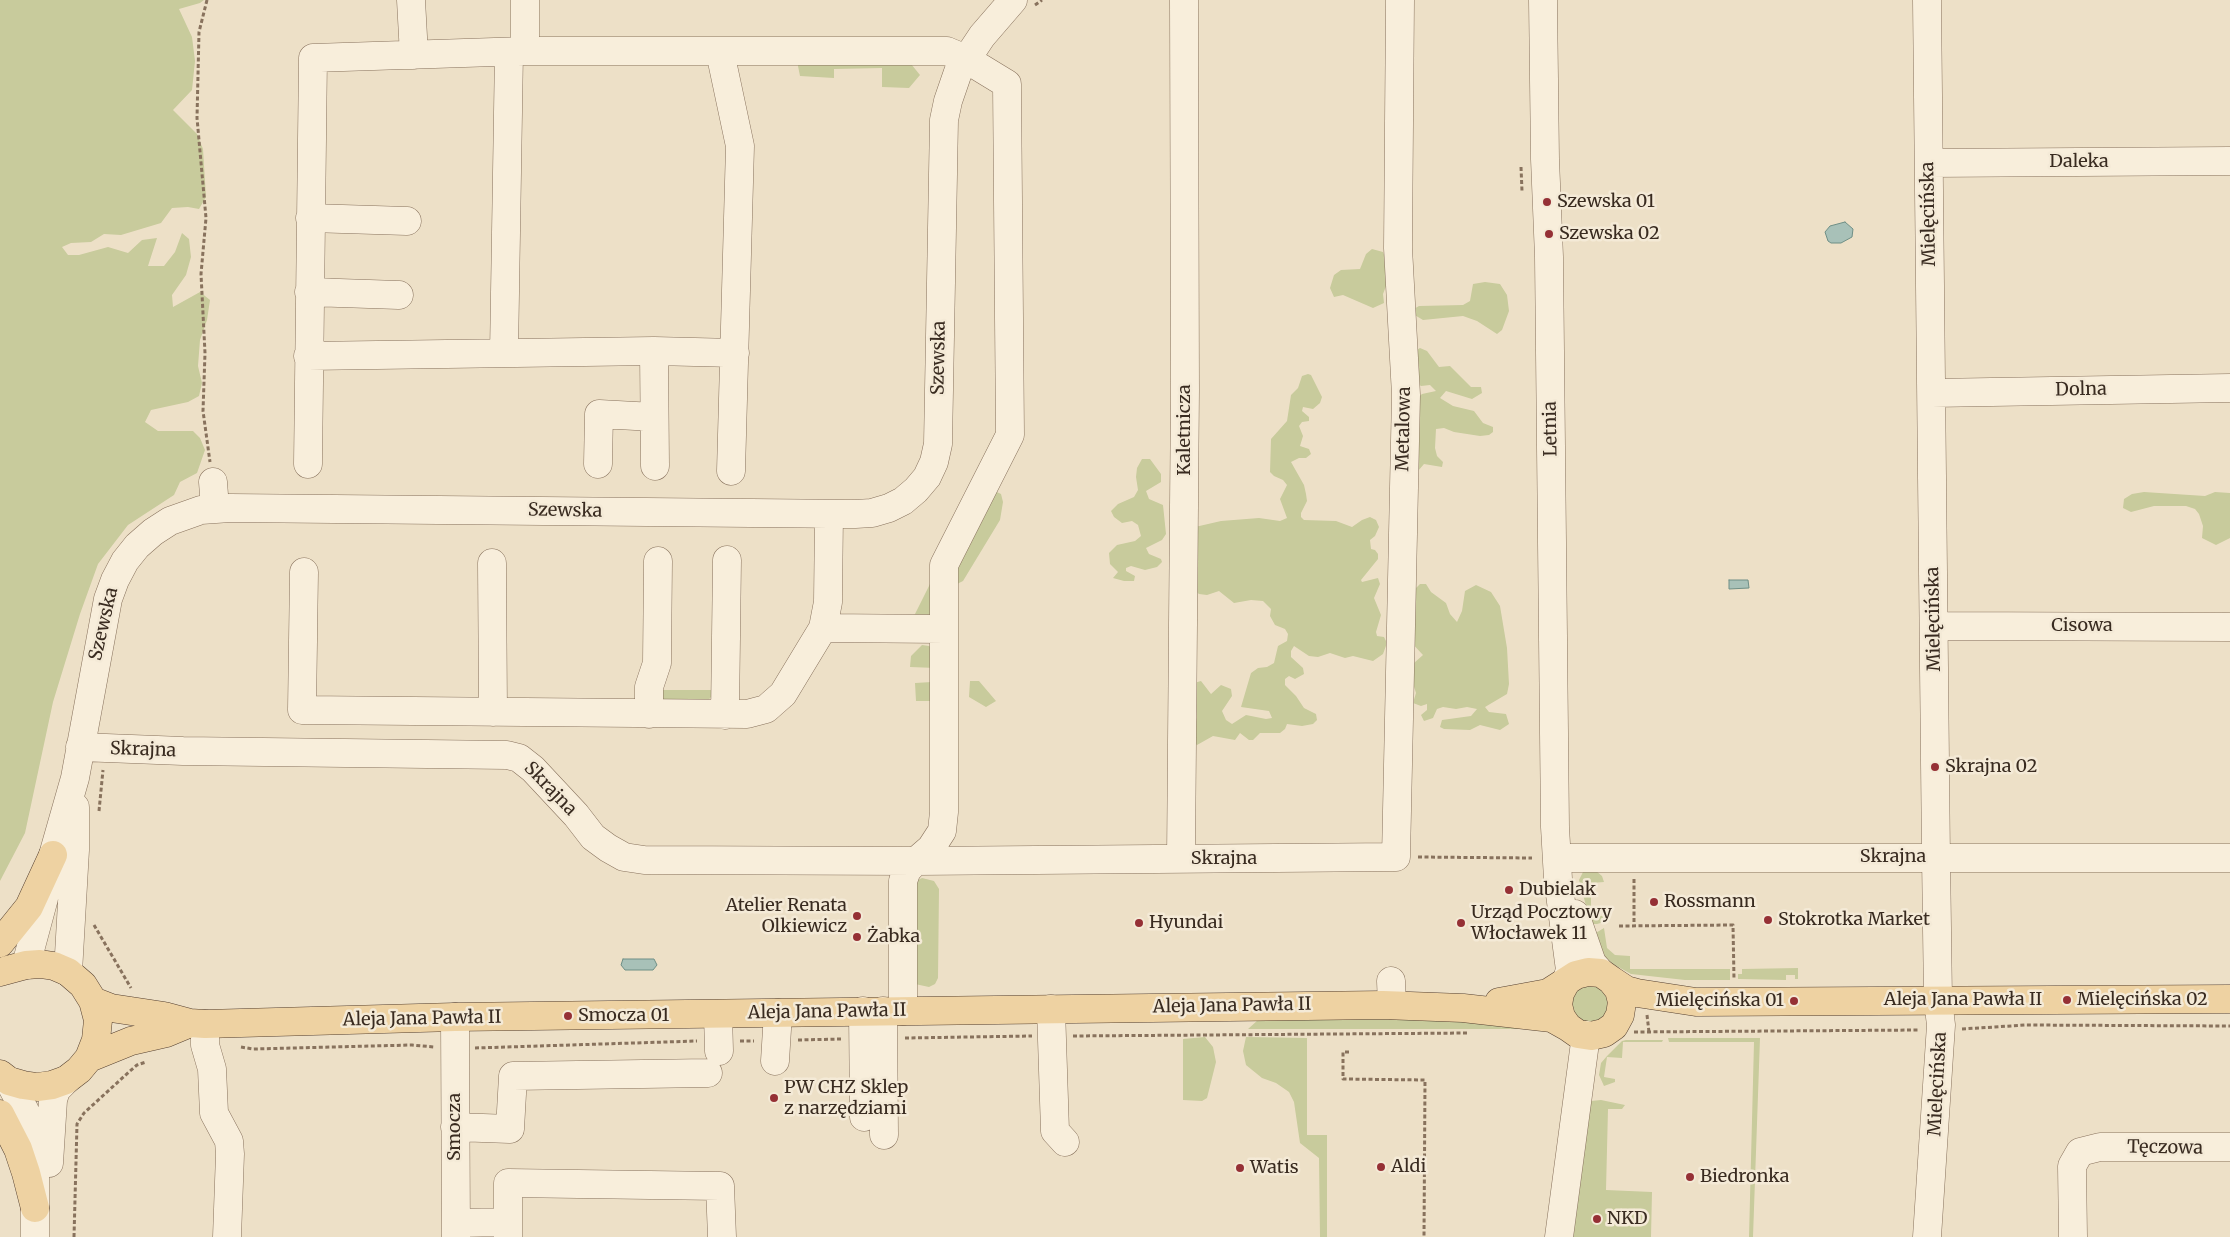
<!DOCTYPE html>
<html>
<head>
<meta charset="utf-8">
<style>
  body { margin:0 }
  canvas { display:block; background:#ede0c7 }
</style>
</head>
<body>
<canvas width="2230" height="1237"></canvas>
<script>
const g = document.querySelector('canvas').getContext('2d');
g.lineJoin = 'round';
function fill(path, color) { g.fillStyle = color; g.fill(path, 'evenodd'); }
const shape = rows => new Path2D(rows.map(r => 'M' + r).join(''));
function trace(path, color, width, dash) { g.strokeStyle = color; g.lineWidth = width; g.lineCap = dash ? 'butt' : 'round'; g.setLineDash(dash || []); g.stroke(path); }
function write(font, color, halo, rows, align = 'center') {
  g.font = font + ' Merriweather,serif'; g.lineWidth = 5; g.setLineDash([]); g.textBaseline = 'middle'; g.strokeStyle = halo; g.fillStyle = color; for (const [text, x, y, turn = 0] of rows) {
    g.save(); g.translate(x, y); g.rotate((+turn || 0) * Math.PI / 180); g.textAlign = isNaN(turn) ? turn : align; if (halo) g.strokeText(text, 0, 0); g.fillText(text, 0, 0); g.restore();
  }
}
fill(shape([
  [0,0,204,0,200,3,179,9,192,37,195,61,192,90,173,110,197,134,203,149,206,197,199,209,188,207,172,208,161,223,121,235,104,234,91,242,71,243,62,247,68,255,79,255,108,247,128,253,142,240,157,238,148,266,164,266,175,252,182,233,189,239,191,257,186,275,172,295,173,307,200,292,210,300,207,320,200,340,198,366,202,383,199,396,188,402,151,410,145,422,158,431,193,431,200,438,205,450,197,473,180,482,174,495,128,525,98,564,80,614,53,702,25,833,0,881],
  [907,59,920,75,909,88,882,87,882,68,834,69,834,78,800,76,798,66,799,62],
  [1372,249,1383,252,1388,266,1388,281,1383,294,1384,303,1373,308,1343,295,1334,297,1330,288,1334,275,1341,270,1360,269,1366,254],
  [1485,282,1500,284,1507,295,1509,311,1502,330,1497,334,1477,321,1463,316,1423,320,1413,314,1412,310,1419,306,1463,305,1470,301,1473,284],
  [1420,348,1427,351,1439,367,1450,366,1471,387,1481,387,1482,393,1472,399,1446,391,1440,398,1453,406,1474,411,1483,423,1493,427,1493,432,1489,435,1480,436,1454,432,1444,428,1436,429,1435,448,1437,456,1443,462,1442,467,1424,464,1418,471,1412,466,1413,402,1422,394,1436,391,1430,385,1421,386,1413,381,1413,352],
  [1308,374,1311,375,1322,397,1320,403,1313,409,1303,407,1302,411,1309,417,1309,421,1302,422,1299,426,1303,436,1300,446,1309,449,1311,454,1306,458,1299,458,1291,462,1304,485,1306,494,1307,501,1301,513,1301,517,1304,520,1336,521,1352,527,1362,520,1370,517,1376,520,1379,527,1375,536,1370,540,1371,549,1375,550,1378,554,1378,559,1361,580,1362,582,1378,578,1380,584,1374,598,1381,615,1376,632,1377,636,1384,637,1387,643,1383,654,1373,661,1353,656,1345,658,1330,653,1318,657,1309,656,1294,646,1291,651,1291,657,1303,668,1304,674,1295,679,1289,676,1285,679,1285,685,1296,696,1304,708,1316,714,1317,720,1313,724,1302,726,1287,724,1285,729,1280,733,1260,733,1253,740,1249,740,1240,733,1235,740,1213,736,1197,745,1192,741,1197,717,1194,683,1201,681,1211,694,1221,685,1231,689,1232,696,1222,711,1226,720,1232,724,1246,715,1266,719,1272,718,1269,711,1241,707,1251,673,1258,668,1267,667,1274,663,1278,646,1287,641,1288,634,1285,629,1275,625,1270,616,1271,609,1263,601,1251,600,1234,603,1219,591,1207,595,1199,594,1193,589,1195,527,1221,521,1259,518,1280,521,1287,518,1280,499,1287,485,1283,480,1274,476,1270,472,1271,439,1287,421,1291,395,1298,388,1302,376],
  [1142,459,1150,459,1161,474,1161,482,1146,491,1149,499,1163,505,1166,534,1162,540,1146,548,1149,554,1161,559,1162,562,1157,567,1145,570,1131,566,1126,568,1126,571,1135,576,1134,581,1124,581,1113,578,1118,572,1110,564,1109,553,1117,545,1135,541,1141,536,1138,525,1132,521,1122,523,1114,517,1111,511,1118,504,1134,497,1138,490,1136,477,1137,468],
  [995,491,1001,494,1003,502,1000,520,963,581,957,584,953,570],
  [2144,492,2205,496,2215,492,2230,493,2230,538,2216,545,2202,538,2203,526,2199,514,2195,509,2186,506,2154,506,2131,512,2123,508,2124,499,2132,494],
  [932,581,933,616,914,616,930,584],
  [1420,584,1426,584,1431,592,1446,603,1450,614,1457,622,1462,611,1465,591,1476,585,1491,592,1500,606,1507,648,1509,684,1507,694,1485,707,1489,712,1506,714,1509,724,1500,730,1480,725,1470,730,1444,729,1440,727,1442,720,1471,716,1477,709,1467,707,1456,709,1443,707,1437,709,1433,718,1424,721,1421,715,1427,710,1427,704,1421,706,1413,703,1416,693,1410,674,1414,663,1423,655,1408,639,1414,590],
  [922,645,929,646,934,650,936,668,910,667,911,656],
  [970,681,979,681,996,701,986,707,969,697],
  [932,682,933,701,916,701,915,683],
  [653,690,714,690,711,697,705,704,668,708],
  [1596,871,1602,876,1604,882,1591,883,1591,916,1604,916,1604,922,1597,924,1591,924,1579,880,1583,872],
  [922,878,934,881,939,889,938,978,935,984,929,987,915,984,914,882],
  [1604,928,1607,948,1615,955,1630,956,1630,969,1730,969,1730,980,1685,980,1631,974,1613,964,1601,953,1594,934],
  [1798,968,1798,979,1795,979,1795,975,1786,975,1786,980,1738,979,1738,974,1742,974,1742,969],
  [1587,984,1600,987,1609,997,1607,1018,1583,1026,1568,1003,1574,991],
  [1268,1015,1519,1020,1520,1029,1248,1029,1258,1020],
  [1205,1037,1213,1047,1216,1062,1207,1098,1202,1101,1183,1100,1183,1039],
  [1246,1037,1307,1038,1307,1135,1327,1135,1327,1237,1320,1237,1319,1158,1300,1143,1294,1102,1289,1092,1276,1083,1262,1078,1246,1065,1243,1051],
  [1668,1038,1760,1038,1753,1237,1749,1237,1754,1042,1669,1042],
  [1626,1040,1663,1040,1662,1042,1623,1042,1622,1058,1607,1057,1604,1077,1615,1079,1615,1082,1604,1086,1599,1075,1601,1063,1607,1056,1622,1041],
  [1601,1100,1625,1105,1622,1109,1608,1109,1606,1190,1652,1192,1651,1237,1569,1237,1591,1101]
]), '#c8cb9c');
const water = shape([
  [1845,222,1853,229,1852,237,1841,243,1831,243,1828,241,1825,232,1830,226,1845,222],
  [1729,580,1748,580,1749,588,1729,589,1729,580],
  [623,959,654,959,657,965,653,970,625,970,621,965,623,959]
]);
fill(water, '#a8c1b8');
trace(water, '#6f8f86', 1);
const minor = shape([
  [411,0,414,55],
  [1543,0,1545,159,1549,257,1555,827,1558,879,1570,970,1566,982],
  [1927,0,1936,857,1938,1000,1941,1025,1927,1237],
  [720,52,740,146,731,471],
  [1929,163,2230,161],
  [310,218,407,221],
  [309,292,399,295],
  [504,353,509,52],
  [308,356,654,351],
  [1932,393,2230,388],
  [308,464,313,58,525,51],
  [598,464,599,414,654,417],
  [655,466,654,351,735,353],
  [213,482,215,508],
  [492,563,493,712],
  [304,572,302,710,747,714,766,709,783,694,823,628,828,602,829,514],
  [1934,626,2230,627],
  [823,628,944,629],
  [649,714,649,687,657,663,658,561],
  [725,715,727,560],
  [80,747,183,751,507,755,519,758,533,769,576,815,593,837,608,848,624,857,644,860,916,861,931,848,942,831,944,812,944,565,1010,435,1007,84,966,59,947,51,525,51,525,0],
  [1557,858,2230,858],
  [1181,859,1185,389,1184,0],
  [1575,914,1592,963,1601,973],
  [26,965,44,898,53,855,75,778,108,599,115,580,125,561,137,546,153,532,170,521,201,510,230,508,855,514,872,513,889,508,903,501,916,490,927,477,934,462,938,444,944,120,948,101,958,72,982,36,1013,0],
  [68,972,75,850,75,807],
  [1391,981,1392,1005],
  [1051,1009,1055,1131,1065,1142],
  [863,1011,864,1117],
  [883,1011,884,1135],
  [903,1011,903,881,907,870,916,861,1396,857,1406,395,1398,248,1400,0],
  [718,1014,719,1051],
  [455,1017,456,1237],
  [205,1024,205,1045,212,1069,214,1113,229,1141,230,1154,227,1237],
  [775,1061,778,1013],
  [9,1081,25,1111,35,1154,35,1237],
  [455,1127,510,1129,513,1076,708,1073],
  [49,1163,53,1100,56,1090,66,1080],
  [508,1222,508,1183,720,1186,722,1237],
  [456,1223,508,1222,508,1237],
  [1559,1237,1586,1035],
  [2073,1237,2072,1166,2080,1152,2100,1147,2230,1147]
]);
const major = shape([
  [0,943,29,907,53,855],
  [0,972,26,965,40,964,54,966,68,972,83,985,93,1001,98,1020,96,1040,89,1058,79,1070,66,1080,52,1085,37,1087,23,1085,9,1081,0,1074],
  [1611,980,1626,990,1637,993,1696,1002,2230,999],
  [93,1001,111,1008,164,1016,190,1023,205,1024,455,1017,1383,1005,1463,1008,1534,1016,1552,1018,1568,1027],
  [1499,1002,1548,993,1576,975,1588,972,1601,973,1611,980,1619,990,1622,1002,1620,1015,1614,1026,1604,1033,1591,1036,1578,1034,1568,1027,1561,1017,1558,1005,1560,993,1566,982],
  [89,1058,131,1041,166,1033,190,1023],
  [0,1114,18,1149,26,1173,35,1208]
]);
trace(minor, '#88725d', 29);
trace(major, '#564131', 29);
trace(shape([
  [207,0,199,32,197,118,206,218,201,274,205,353,203,411,210,462],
  [1035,5,1042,0],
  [1521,167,1522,191],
  [99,811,103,770],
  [1418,857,1532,858],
  [1634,879,1634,926],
  [94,925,131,988],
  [1619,926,1733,925,1734,979],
  [1647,1015,1649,1032],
  [1962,1029,2026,1025,2230,1026],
  [1634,1032,1920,1030],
  [1073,1036,1467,1033],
  [905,1038,1032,1036],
  [798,1040,842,1039],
  [740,1041,754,1041],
  [241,1047,253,1049,412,1045,434,1047],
  [475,1048,697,1041],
  [1349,1052,1343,1052,1343,1079,1425,1080,1424,1237],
  [74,1237,77,1124,84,1113,130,1071,137,1065,146,1062]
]), '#88725d', 3, [4, 2.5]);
trace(minor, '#f8eedb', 28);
trace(major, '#eed2a2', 28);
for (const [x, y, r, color] of [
  [1547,202,5,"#953035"],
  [1549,234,5,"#953035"],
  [1935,767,5,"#953035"],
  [1509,890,5,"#953035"],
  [1654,902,5,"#953035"],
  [857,916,5,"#953035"],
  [1768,920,5,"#953035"],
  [1139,923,5,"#953035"],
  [1461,923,5,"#953035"],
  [857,937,5,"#953035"],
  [2067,1000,5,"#953035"],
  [1794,1001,5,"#953035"],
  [568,1016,5,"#953035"],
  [774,1098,5,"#953035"],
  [1381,1167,5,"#953035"],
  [1240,1168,5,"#953035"],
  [1690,1177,5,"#953035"],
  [1597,1219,5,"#953035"]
]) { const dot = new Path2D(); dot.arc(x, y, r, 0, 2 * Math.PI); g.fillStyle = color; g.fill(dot); trace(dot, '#f4ead7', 2); }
write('18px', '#392b20', '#f4ead7', [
  ["Daleka",2079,162],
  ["Mielęcińska",1929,214,-91],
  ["Szewska",939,358,-89],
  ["Dolna",2081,390,-1],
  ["Metalowa",1404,429,-89],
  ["Letnia",1551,429,-91],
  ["Kaletnicza",1185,430,-90],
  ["Szewska",565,511,1],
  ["Mielęcińska",1934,619,-91],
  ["Szewska",104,624,-77],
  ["Cisowa",2082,626],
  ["Skrajna",143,750,2],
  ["Skrajna",550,789,46],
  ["Skrajna",1893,857],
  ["Skrajna",1224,859],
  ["Aleja Jana Pawła II",1963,1000],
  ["Aleja Jana Pawła II",1232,1006,-1],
  ["Aleja Jana Pawła II",827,1012,-1],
  ["Aleja Jana Pawła II",422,1019,-1],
  ["Mielęcińska",1938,1084,-87],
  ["Smocza",455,1127,-90],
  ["Tęczowa",2165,1148,1]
]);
write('18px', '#392b20', '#f4ead7', [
  ["Szewska 01",1557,202],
  ["Szewska 02",1559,234],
  ["Skrajna 02",1945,767],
  ["Dubielak",1519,890],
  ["Rossmann",1664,902],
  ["Atelier Renata",847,906,"right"],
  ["Olkiewicz",847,927,"right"],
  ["Urząd Pocztowy",1471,913],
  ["Włocławek 11",1471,934],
  ["Stokrotka Market",1778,920],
  ["Hyundai",1149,923],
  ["Żabka",867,937],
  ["Mielęcińska 02",2077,1000],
  ["Mielęcińska 01",1784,1001,"right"],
  ["Smocza 01",578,1016],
  ["PW CHZ Sklep",784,1088],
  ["z narzędziami",784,1109],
  ["Aldi",1391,1167],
  ["Watis",1250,1168],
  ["Biedronka",1700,1177],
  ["NKD",1607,1219]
], 'left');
</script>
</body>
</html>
